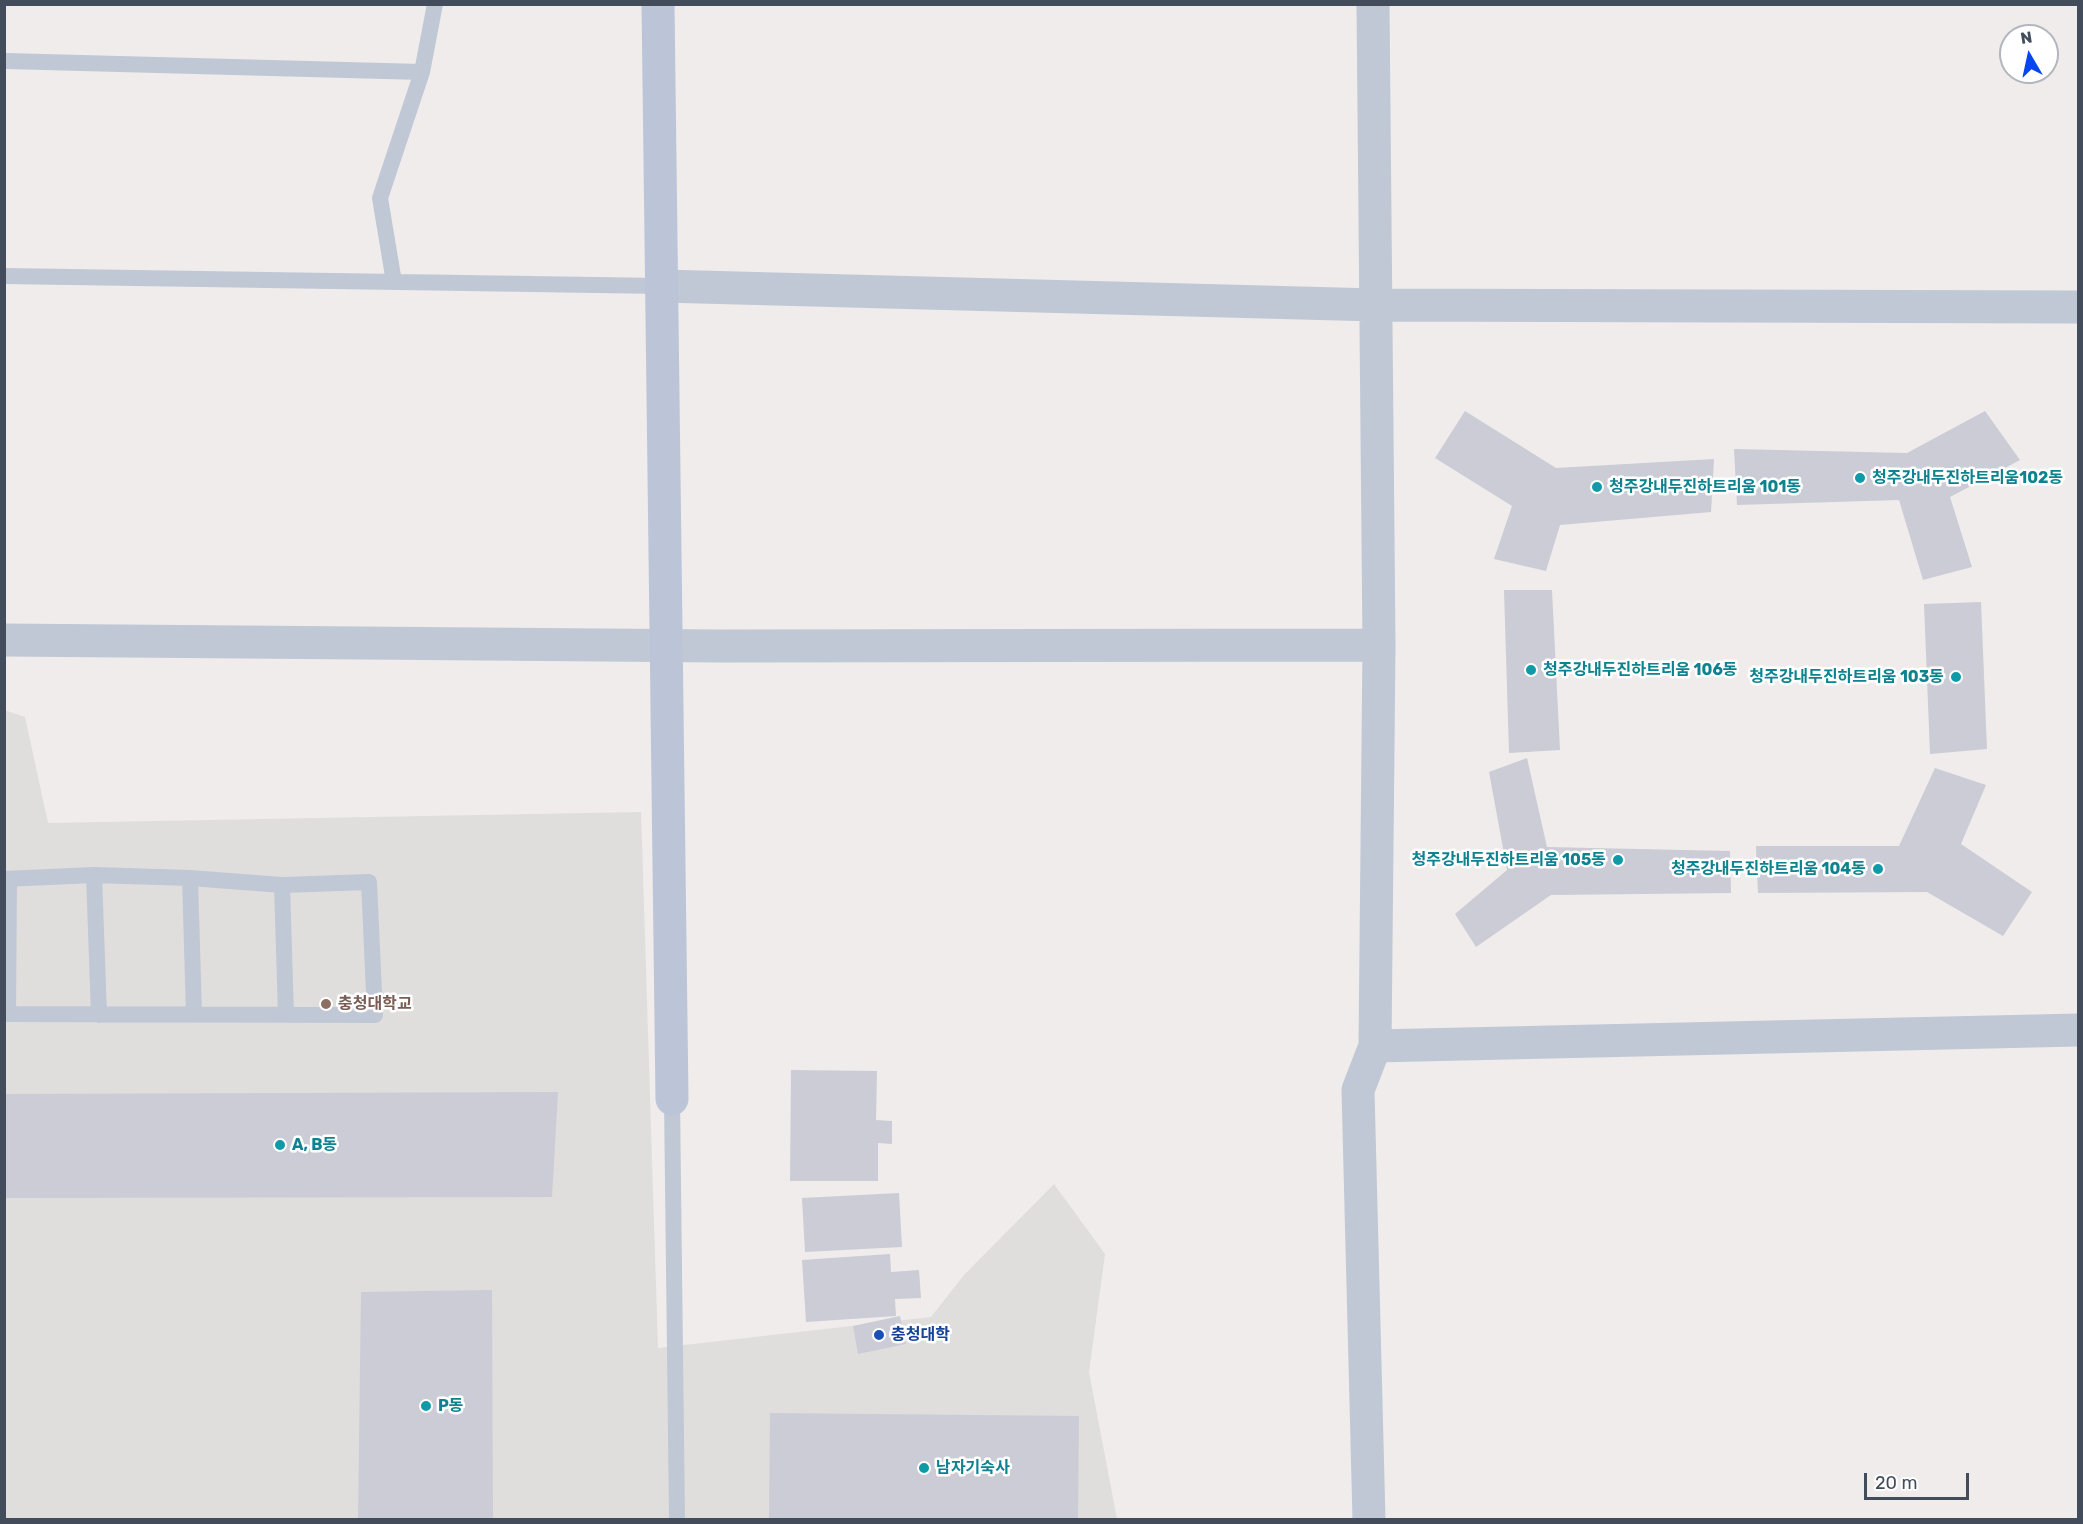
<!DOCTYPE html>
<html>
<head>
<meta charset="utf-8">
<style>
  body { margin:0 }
  #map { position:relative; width:2083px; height:1524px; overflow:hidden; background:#efeceb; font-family:Rubik,sans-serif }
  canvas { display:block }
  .frame { position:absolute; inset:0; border:6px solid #424c5b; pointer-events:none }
  .north { position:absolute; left:1999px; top:24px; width:60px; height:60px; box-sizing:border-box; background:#fff; border:2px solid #b3b7bd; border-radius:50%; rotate:351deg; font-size:16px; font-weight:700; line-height:24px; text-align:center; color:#424c5b }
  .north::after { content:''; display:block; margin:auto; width:21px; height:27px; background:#0546ef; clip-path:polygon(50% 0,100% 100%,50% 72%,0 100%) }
  .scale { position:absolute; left:1864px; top:1473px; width:105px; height:27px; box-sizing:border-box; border:3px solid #424c5b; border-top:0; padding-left:8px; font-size:18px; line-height:21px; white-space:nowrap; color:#424c5b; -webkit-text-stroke:4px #fff; paint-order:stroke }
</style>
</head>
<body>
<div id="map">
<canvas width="2083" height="1524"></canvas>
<div class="frame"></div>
<div class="north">N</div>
<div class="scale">20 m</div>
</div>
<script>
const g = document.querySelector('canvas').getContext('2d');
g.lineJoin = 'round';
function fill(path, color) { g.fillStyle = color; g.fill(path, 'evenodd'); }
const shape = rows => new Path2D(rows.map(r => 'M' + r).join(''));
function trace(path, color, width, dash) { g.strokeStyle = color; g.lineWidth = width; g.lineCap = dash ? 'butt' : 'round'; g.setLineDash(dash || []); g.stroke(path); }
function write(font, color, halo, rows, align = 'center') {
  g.font = font + ' Rubik,"Noto Sans KR",sans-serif'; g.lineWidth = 5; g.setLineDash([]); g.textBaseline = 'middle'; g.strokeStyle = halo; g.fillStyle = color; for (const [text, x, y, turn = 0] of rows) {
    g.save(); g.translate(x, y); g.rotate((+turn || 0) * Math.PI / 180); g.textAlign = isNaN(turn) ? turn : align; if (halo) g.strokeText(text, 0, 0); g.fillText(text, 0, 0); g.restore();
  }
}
fill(shape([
  [4,710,25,717,48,823,641,812,658,1348,931,1317,964,1275,1054,1184,1105,1254,1089,1372,1117,1519,5,1519]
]), '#e0dddd');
fill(shape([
  [1465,411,1556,468,1714,459,1711,512,1560,525,1546,571,1494,559,1512,506,1435,458],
  [1985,411,2020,460,1950,497,1972,567,1923,580,1899,500,1737,505,1734,449,1907,453],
  [1504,590,1552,590,1560,750,1509,753],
  [1981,602,1987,749,1930,754,1924,604],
  [1527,758,1547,847,1730,851,1731,893,1551,895,1476,947,1455,914,1507,870,1489,772],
  [1935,768,1986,785,1961,844,2032,892,2003,936,1927,892,1758,893,1756,846,1899,846],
  [791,1070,877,1071,876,1120,892,1121,892,1144,878,1143,878,1181,790,1181],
  [558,1092,552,1197,4,1198,4,1094],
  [899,1193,902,1247,805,1252,802,1198],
  [890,1254,891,1272,919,1270,921,1298,895,1299,896,1316,806,1322,802,1260],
  [492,1290,493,1520,358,1520,361,1292],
  [900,1316,906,1344,858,1354,853,1326],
  [770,1413,1079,1416,1078,1520,769,1520]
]), '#cbccd5');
trace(shape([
  [6,61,422,72],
  [4,276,662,286],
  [394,282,380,198,422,72,435,4],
  [94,875,99,1015],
  [190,878,194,1015],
  [4,879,94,875,190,878,282,885,369,882,375,1015,4,1014],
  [282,885,286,1015],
  [8,1014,9,879],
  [672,1099,677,1520]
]), '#c0c8d5', 16);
trace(shape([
  [1373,4,1379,645,1375,1046,2078,1030],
  [662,286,1376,305,2078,307],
  [4,640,721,646,1379,645],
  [1369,1520,1358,1090,1375,1046]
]), '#c0c8d5', 33);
trace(shape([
  [658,4,672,1099]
]), '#bcc5d8', 33);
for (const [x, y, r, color] of [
  [1860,478,6,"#0f9aa8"],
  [1597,487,6,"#0f9aa8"],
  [1531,670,6,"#0f9aa8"],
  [1956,677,6,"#0f9aa8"],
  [1618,860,6,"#0f9aa8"],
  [1878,869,6,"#0f9aa8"],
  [326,1004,6,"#8d6e63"],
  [280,1145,6,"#0f9aa8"],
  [879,1335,6,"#1a4fb4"],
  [426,1406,6,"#0f9aa8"],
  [924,1468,6,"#0f9aa8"]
]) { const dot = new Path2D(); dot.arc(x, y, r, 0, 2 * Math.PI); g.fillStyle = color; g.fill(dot); trace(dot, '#fff', 2); }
write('bold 16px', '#0d838f', '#fff', [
  ["청주강내두진하트리움102동",1872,478],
  ["청주강내두진하트리움 101동",1609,487],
  ["청주강내두진하트리움 106동",1543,670],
  ["청주강내두진하트리움 103동",1944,677,"right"],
  ["청주강내두진하트리움 105동",1606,860,"right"],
  ["청주강내두진하트리움 104동",1866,869,"right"],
  ["A, B동",292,1145],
  ["P동",438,1406],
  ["남자기숙사",936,1468]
], 'left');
write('bold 16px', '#785e54', '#fff', [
  ["충청대학교",338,1004]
], 'left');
write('bold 16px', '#164399', '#fff', [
  ["충청대학",891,1335]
], 'left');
</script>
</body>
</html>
